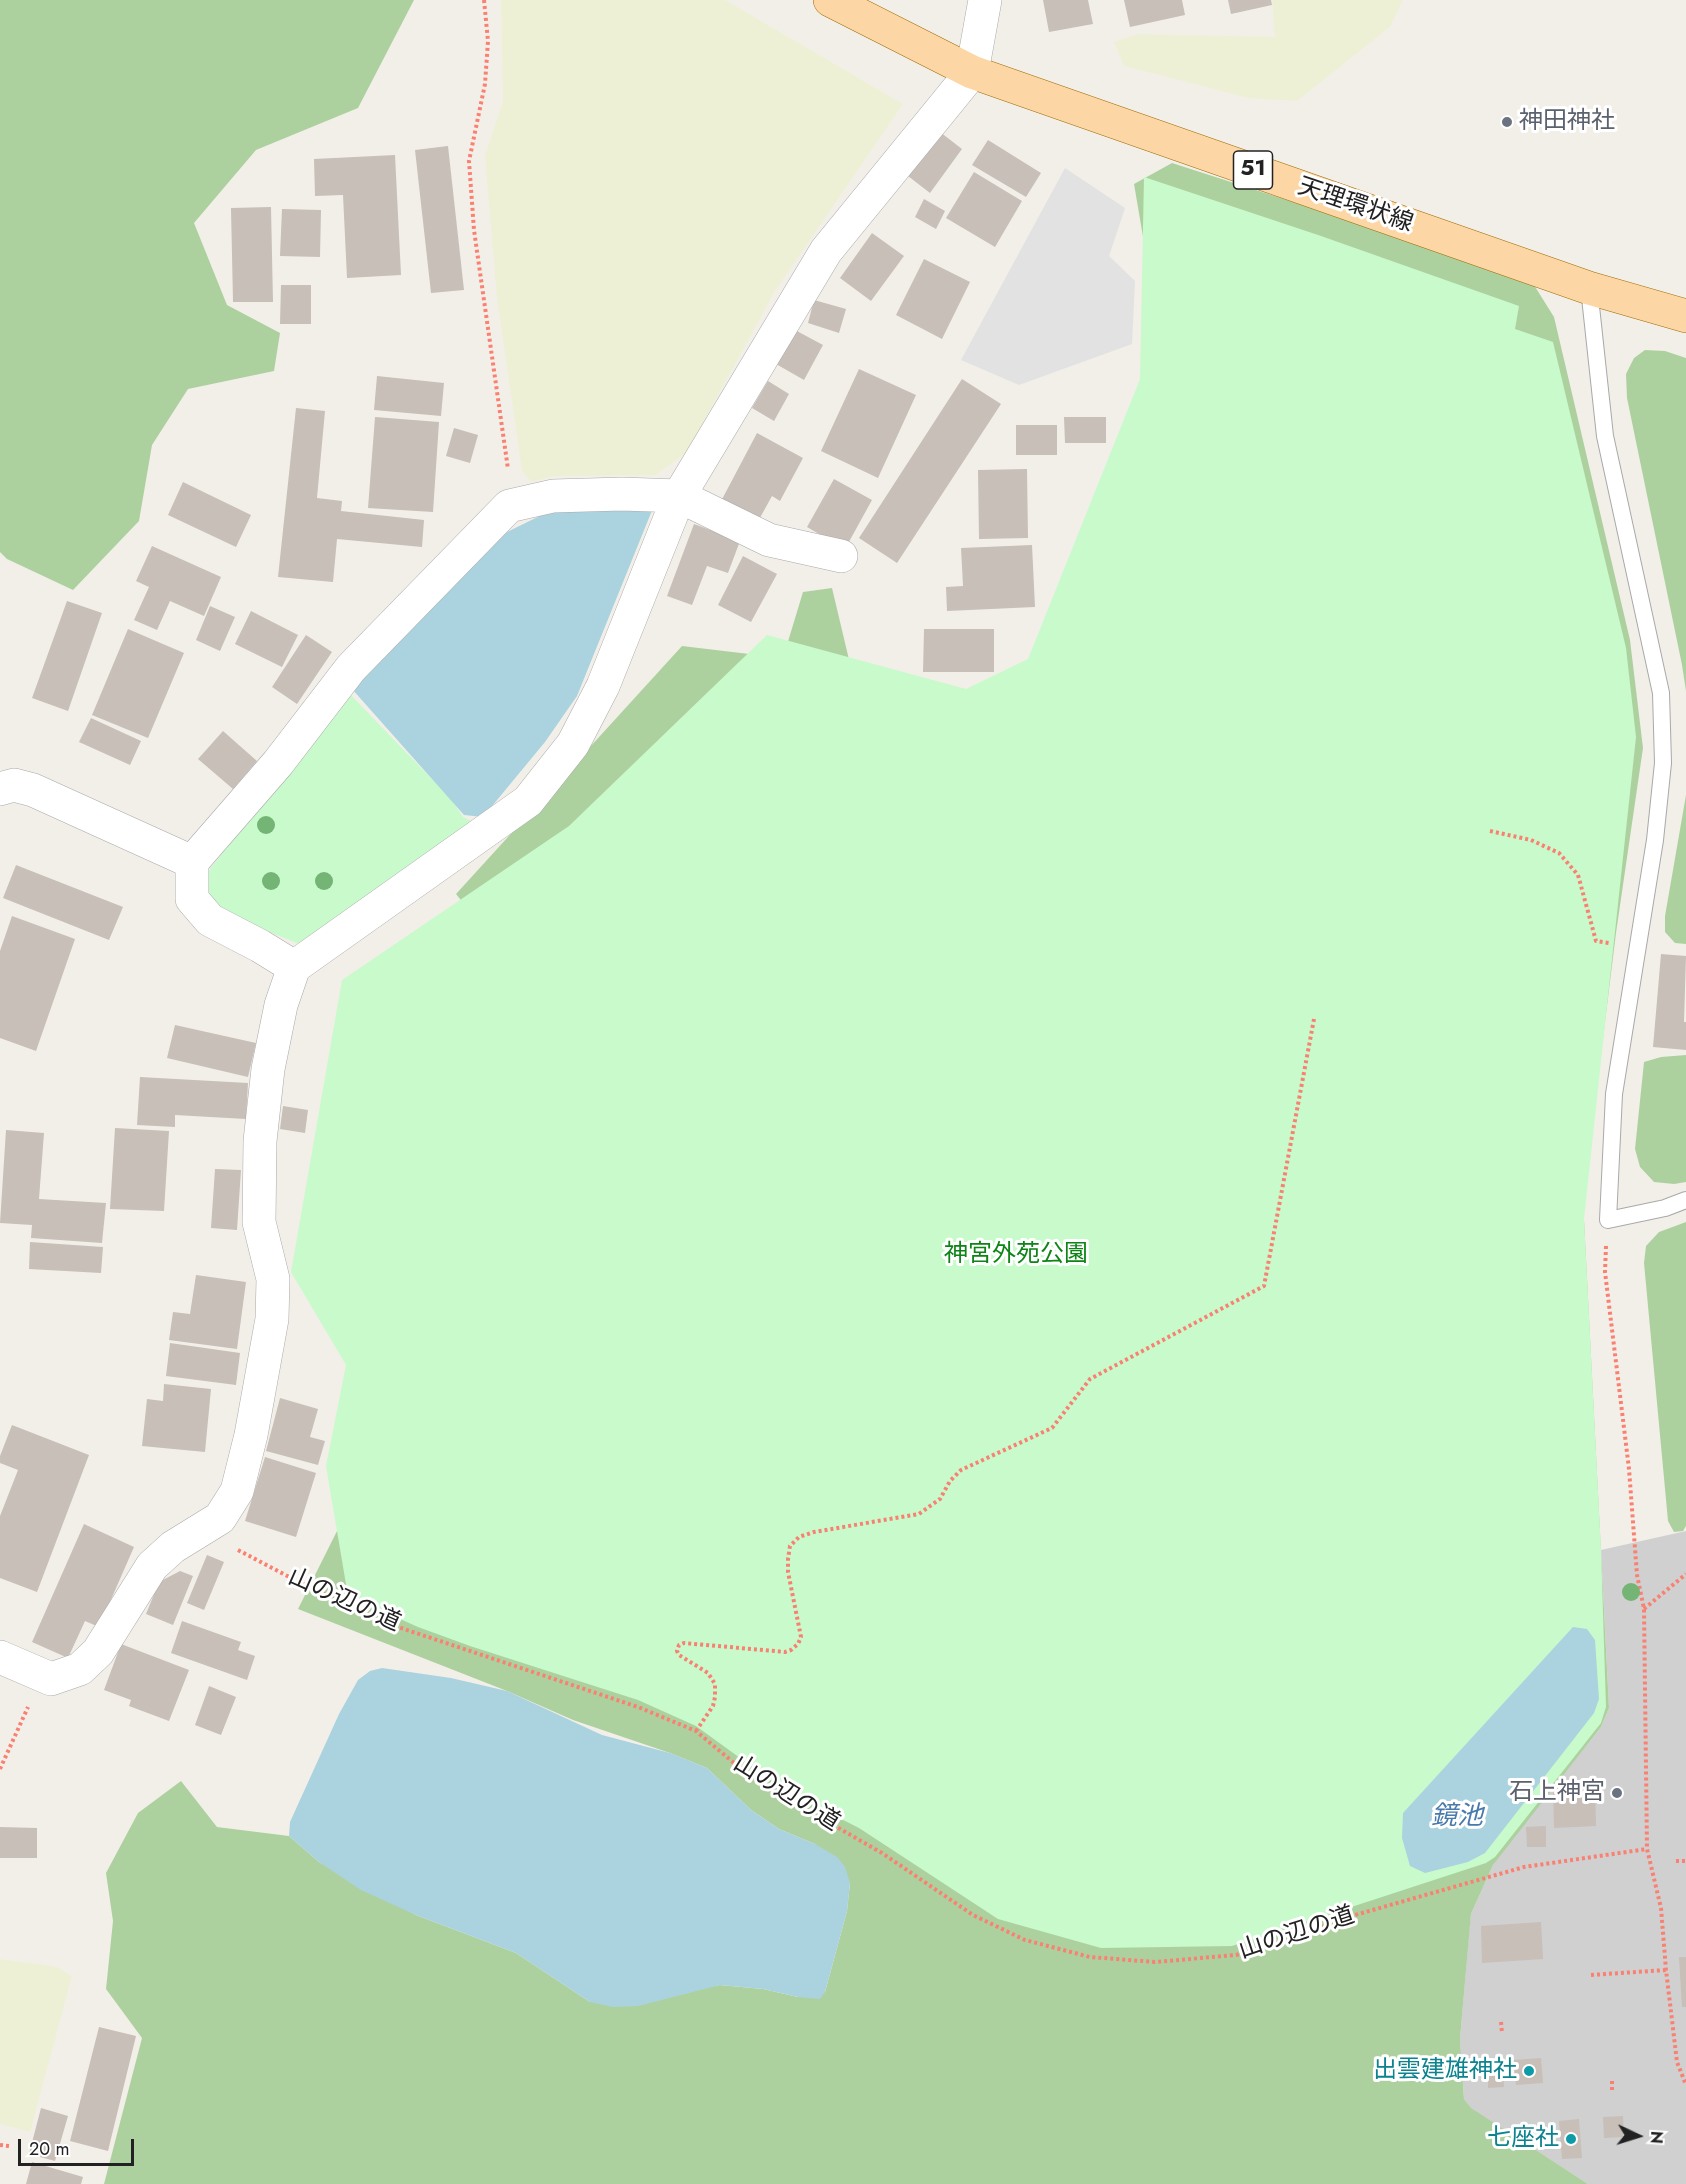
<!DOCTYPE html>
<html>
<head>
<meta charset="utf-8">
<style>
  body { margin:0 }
  #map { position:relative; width:1686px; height:2184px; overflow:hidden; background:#f2efe9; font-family:Jost,sans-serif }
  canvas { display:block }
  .north { position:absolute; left:1608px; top:2106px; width:60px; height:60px; -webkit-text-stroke:4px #fff; paint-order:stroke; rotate:94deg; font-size:16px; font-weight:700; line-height:24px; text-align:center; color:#222 }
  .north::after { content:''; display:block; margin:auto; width:21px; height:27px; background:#222; clip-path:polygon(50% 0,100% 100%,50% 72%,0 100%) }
  .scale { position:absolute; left:18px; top:2139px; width:116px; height:27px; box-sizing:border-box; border:3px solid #222; border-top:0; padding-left:8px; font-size:18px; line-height:21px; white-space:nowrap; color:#222; -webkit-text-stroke:4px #fff; paint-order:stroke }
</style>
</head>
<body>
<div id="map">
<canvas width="1686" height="2184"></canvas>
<div class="north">N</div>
<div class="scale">20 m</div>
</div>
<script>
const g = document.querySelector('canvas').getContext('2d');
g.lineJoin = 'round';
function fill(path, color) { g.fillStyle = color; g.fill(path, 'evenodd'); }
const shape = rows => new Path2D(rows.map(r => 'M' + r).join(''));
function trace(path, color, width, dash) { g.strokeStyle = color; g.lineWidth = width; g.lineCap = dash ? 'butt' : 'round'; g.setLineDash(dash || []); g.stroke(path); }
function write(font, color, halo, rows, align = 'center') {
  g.font = font + ' Jost,"Noto Sans JP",sans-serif'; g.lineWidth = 6; g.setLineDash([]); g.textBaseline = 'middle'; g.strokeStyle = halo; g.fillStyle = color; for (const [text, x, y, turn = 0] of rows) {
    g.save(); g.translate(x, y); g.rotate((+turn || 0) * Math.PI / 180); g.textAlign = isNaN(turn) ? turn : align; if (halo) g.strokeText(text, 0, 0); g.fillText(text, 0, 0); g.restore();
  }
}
fill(shape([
  [1686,1531,1686,2184,1588,2184,1471,2109,1464,2099,1460,2039,1470,1922,1471,1914,1496,1858,1601,1727,1609,1708,1601,1550]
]), '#d0d0d0');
fill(shape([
  [501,0,725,0,903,104,775,291,687,452,656,475,554,476,531,482,522,471,497,298,485,156,503,101],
  [1272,0,1403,0,1390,27,1297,101,1249,98,1124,66,1114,42,1138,34,1275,37],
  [0,1959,57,1967,72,1976,30,2132,0,2124]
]), '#eef0d5');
fill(shape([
  [0,0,414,0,358,108,256,150,194,223,227,305,280,333,274,371,188,389,152,445,139,521,73,590,7,559,0,552],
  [1172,163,1445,251,1534,285,1554,317,1630,640,1643,748,1616,933,1583,1200,1609,1708,1601,1727,1493,1865,1471,1914,1460,2039,1464,2099,1471,2108,1588,2184,104,2184,142,2038,106,1989,113,1921,106,1873,138,1813,181,1781,217,1827,289,1836,319,1862,416,1915,516,1953,590,2002,694,1990,720,1985,763,1989,798,1997,825,1992,847,1911,850,1883,815,1844,779,1829,751,1810,707,1768,670,1753,573,1720,507,1691,298,1609,356,1493,536,994,456,894,682,646,783,658,803,592,832,588,851,668,982,705,1047,655,1161,342,1134,184],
  [1645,350,1665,351,1686,358,1686,691,1682,665,1627,398,1626,374,1634,358],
  [1686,795,1686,944,1675,943,1665,932,1665,916],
  [1686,1055,1686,1182,1674,1184,1654,1182,1640,1167,1635,1149,1644,1062,1661,1057],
  [1686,1222,1686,1526,1683,1531,1674,1532,1668,1521,1644,1263,1646,1246,1659,1232]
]), '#add19e');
fill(shape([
  [1144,177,1321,236,1519,306,1515,329,1553,342,1626,648,1636,737,1584,1219,1601,1550,1606,1707,1601,1723,1495,1857,1486,1863,1232,1946,1101,1948,998,1919,859,1828,784,1790,696,1726,638,1700,470,1646,418,1627,348,1596,326,1466,346,1365,291,1272,342,980,569,826,767,635,966,689,1028,659,1140,379],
  [348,692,451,799,463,817,475,823,302,945,209,908,203,878]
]), '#c8facc');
fill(shape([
  [1065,168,1125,208,1109,256,1135,281,1132,344,1019,385,961,360]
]), '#e2e2e2');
fill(shape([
  [653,508,577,696,545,742,483,817,464,815,352,689,505,533,554,509],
  [1573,1627,1587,1629,1595,1640,1599,1699,1594,1713,1485,1853,1468,1862,1425,1873,1410,1866,1402,1838,1403,1813],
  [382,1668,451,1678,507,1691,602,1735,670,1753,707,1768,751,1810,779,1829,815,1844,837,1857,845,1867,850,1883,847,1911,825,1992,820,1999,798,1997,763,1989,720,1985,638,2006,613,2007,590,2002,516,1953,416,1915,361,1890,319,1862,289,1836,290,1822,339,1714,358,1680,370,1671]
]), '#aad3df');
fill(shape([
  [1043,0,1088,0,1093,24,1049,32],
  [1124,0,1182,0,1185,15,1130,27],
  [1228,0,1271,0,1272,5,1231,14],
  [940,132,962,149,930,193,908,176],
  [988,140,1041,173,1026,197,972,165],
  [448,146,464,290,431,293,415,150],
  [395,155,401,275,347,278,343,195,315,196,314,159],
  [974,172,1022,201,995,247,946,218],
  [924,199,945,211,936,229,915,217],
  [271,207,273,302,233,302,231,208],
  [282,209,321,210,320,257,280,256],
  [872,233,904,256,871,301,840,278],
  [924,259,970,282,942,339,896,315],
  [281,285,311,285,311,324,280,324],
  [814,300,846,309,839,333,808,323],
  [795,330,823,345,804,380,776,364],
  [859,369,916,395,878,478,821,451],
  [377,376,444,383,441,416,374,410],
  [962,379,1001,404,897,563,859,538],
  [768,381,789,394,774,421,752,408],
  [296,408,325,411,317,498,342,501,341,511,424,520,422,547,337,539,333,582,278,577],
  [375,417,439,422,433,512,368,508],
  [1064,417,1106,417,1106,443,1065,443],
  [1016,425,1057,425,1057,455,1016,455],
  [454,428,478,435,470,463,446,456],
  [757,433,803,458,780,501,772,496,756,525,719,505],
  [1027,469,1028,538,979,539,978,470],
  [834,479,872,500,845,549,807,527],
  [183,482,251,515,236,547,168,515],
  [694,524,740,541,728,573,707,566,692,605,667,596],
  [1032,545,1035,607,947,611,946,587,963,586,961,548],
  [152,546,221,577,204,616,170,601,157,630,134,620,149,587,136,581],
  [743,556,777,574,751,622,718,605],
  [67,601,102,613,68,711,32,698],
  [210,606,235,617,220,651,196,640],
  [251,611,298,635,282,667,235,644],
  [128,629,184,653,148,738,92,715],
  [924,629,994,629,994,672,923,672],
  [306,635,332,652,297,704,272,687],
  [91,718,141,741,130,765,79,742],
  [223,731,257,761,233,789,198,759],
  [16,865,123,907,109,940,3,898],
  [12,916,75,939,36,1051,0,1038,0,951],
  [1661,954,1686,956,1684,1022,1686,1022,1686,1050,1653,1047],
  [175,1025,256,1043,248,1077,167,1058],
  [140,1077,248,1083,246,1119,175,1115,175,1127,137,1125],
  [283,1106,308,1110,305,1133,280,1129],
  [115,1128,169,1131,164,1211,110,1209],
  [6,1130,44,1133,39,1199,106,1203,102,1243,31,1238,32,1225,0,1223],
  [215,1169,241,1170,237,1230,211,1228],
  [30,1242,103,1247,101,1273,29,1269],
  [196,1275,246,1282,237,1349,169,1340,173,1312,190,1314],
  [170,1343,240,1353,236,1385,166,1376],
  [164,1384,211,1389,205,1452,142,1446,147,1399,163,1401],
  [280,1398,318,1409,310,1437,325,1441,318,1465,266,1451],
  [12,1425,89,1455,37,1592,0,1578,0,1516,18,1470,0,1463,0,1456],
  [265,1457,316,1473,296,1537,245,1521],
  [84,1524,134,1547,99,1627,85,1621,68,1658,32,1642],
  [207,1555,224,1562,204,1610,187,1603],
  [180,1571,193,1576,173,1625,146,1614,159,1582],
  [182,1621,241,1642,238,1650,255,1656,247,1680,171,1653],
  [121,1644,189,1670,169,1721,129,1706,131,1700,104,1690],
  [209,1686,236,1697,221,1735,195,1725],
  [1595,1784,1596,1826,1554,1828,1553,1785],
  [1546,1826,1546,1847,1527,1847,1526,1827],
  [0,1827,37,1828,37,1858,0,1858],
  [1541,1922,1543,1959,1482,1963,1481,1926],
  [1679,1957,1686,1957,1686,2007,1682,2007],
  [99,2027,136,2036,108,2151,70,2141],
  [1541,2058,1543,2083,1516,2085,1514,2060],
  [1503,2072,1504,2087,1488,2088,1488,2074],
  [41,2108,68,2116,55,2161,29,2154],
  [1623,2116,1624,2137,1604,2138,1603,2117],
  [1579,2119,1582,2158,1562,2159,1559,2121],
  [32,2162,83,2177,81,2184,26,2184]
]), '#c7bfb8');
const service = shape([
  [1589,288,1605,436,1661,693,1663,763,1655,840,1614,1094,1608,1220,1665,1208,1686,1200]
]);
const minor = shape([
  [0,789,14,785,33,790,192,862,278,763,351,668,509,506,553,496,622,494,679,496,769,540,841,556],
  [192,862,192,899,210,920,260,946,294,967],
  [0,1657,51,1679,80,1669,98,1652,152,1566,173,1547,220,1518,237,1491,251,1435,272,1319,273,1279,259,1222,260,1141,268,1069,281,1005,294,967,528,801,573,744,603,686,679,496,826,251,972,72]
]);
const tertiary = shape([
  [972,72,985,0]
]);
const primary = shape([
  [830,0,972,72,1589,288,1686,316]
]);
trace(service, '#a9a9a9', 18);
trace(minor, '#a9a9a9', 34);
trace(tertiary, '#a9a9a9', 34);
trace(primary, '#a06b00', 34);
trace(shape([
  [484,0,488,41,485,84,469,161,474,230,508,469],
  [1490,831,1531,840,1559,853,1578,875,1596,941,1609,943],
  [1606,1246,1605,1272,1629,1469,1637,1575,1644,1609,1647,1849,1661,1908,1666,1970,1677,2062,1686,2085],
  [238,1550,295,1580,392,1625,638,1707,696,1731,753,1779,882,1853,973,1915,1025,1940,1090,1957,1155,1962,1236,1955,1285,1941,1355,1915,1524,1867,1647,1849],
  [1644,1609,1686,1574],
  [696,1731,713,1706,715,1697,715,1684,708,1673,679,1655,677,1651,679,1645,684,1643,785,1652,791,1650,798,1644,801,1637,788,1572,788,1559,790,1546,799,1537,814,1532,919,1514,940,1499,950,1481,961,1470,1052,1428,1090,1379,1264,1286,1314,1019],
  [0,1769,28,1707],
  [1676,1861,1686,1861],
  [1591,1975,1666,1970],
  [1501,2022,1502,2033],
  [1612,2081,1612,2090],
  [0,2145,9,2146]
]), '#fa8072', 4, [3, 3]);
trace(service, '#fff', 16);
trace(minor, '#fff', 33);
trace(tertiary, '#fff', 33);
trace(primary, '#fcd6a4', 33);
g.fillStyle = '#74b475';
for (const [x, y] of [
  [266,825],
  [271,881],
  [324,881],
  [1631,1592]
]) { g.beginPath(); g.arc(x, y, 9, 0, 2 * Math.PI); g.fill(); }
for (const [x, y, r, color] of [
  [1507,122,6,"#6b7280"],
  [1617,1793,6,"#6b7280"],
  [1529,2071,6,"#0f9aa8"],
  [1571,2139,6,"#0f9aa8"]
]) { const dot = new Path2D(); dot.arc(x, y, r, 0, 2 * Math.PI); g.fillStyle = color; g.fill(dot); trace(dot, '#fff', 2); }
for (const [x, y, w] of [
  [1253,170,39]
]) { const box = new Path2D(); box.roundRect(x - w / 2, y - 19, w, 38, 4.5); g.fillStyle = '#fff'; g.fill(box); trace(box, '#222', 1.5); }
write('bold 22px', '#222', null, [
  ["51",1253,170]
]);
write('24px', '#5b616d', '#fff', [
  ["神田神社",1519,122],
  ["石上神宮",1605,1793,"right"]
], 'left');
write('24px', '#222', '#fff', [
  ["天理環状線",1355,206,19],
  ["山の辺の道",344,1601,24],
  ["山の辺の道",786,1794,32],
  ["山の辺の道",1297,1934,-18]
]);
write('24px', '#0c8416', '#fff', [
  ["神宮外苑公園",1016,1255]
]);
write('24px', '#0d838f', '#fff', [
  ["出雲建雄神社",1517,2071],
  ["七座社",1559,2139]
], 'right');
write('italic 26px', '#4a7aab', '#fff', [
  ["鏡池",1457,1818]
]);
</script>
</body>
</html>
